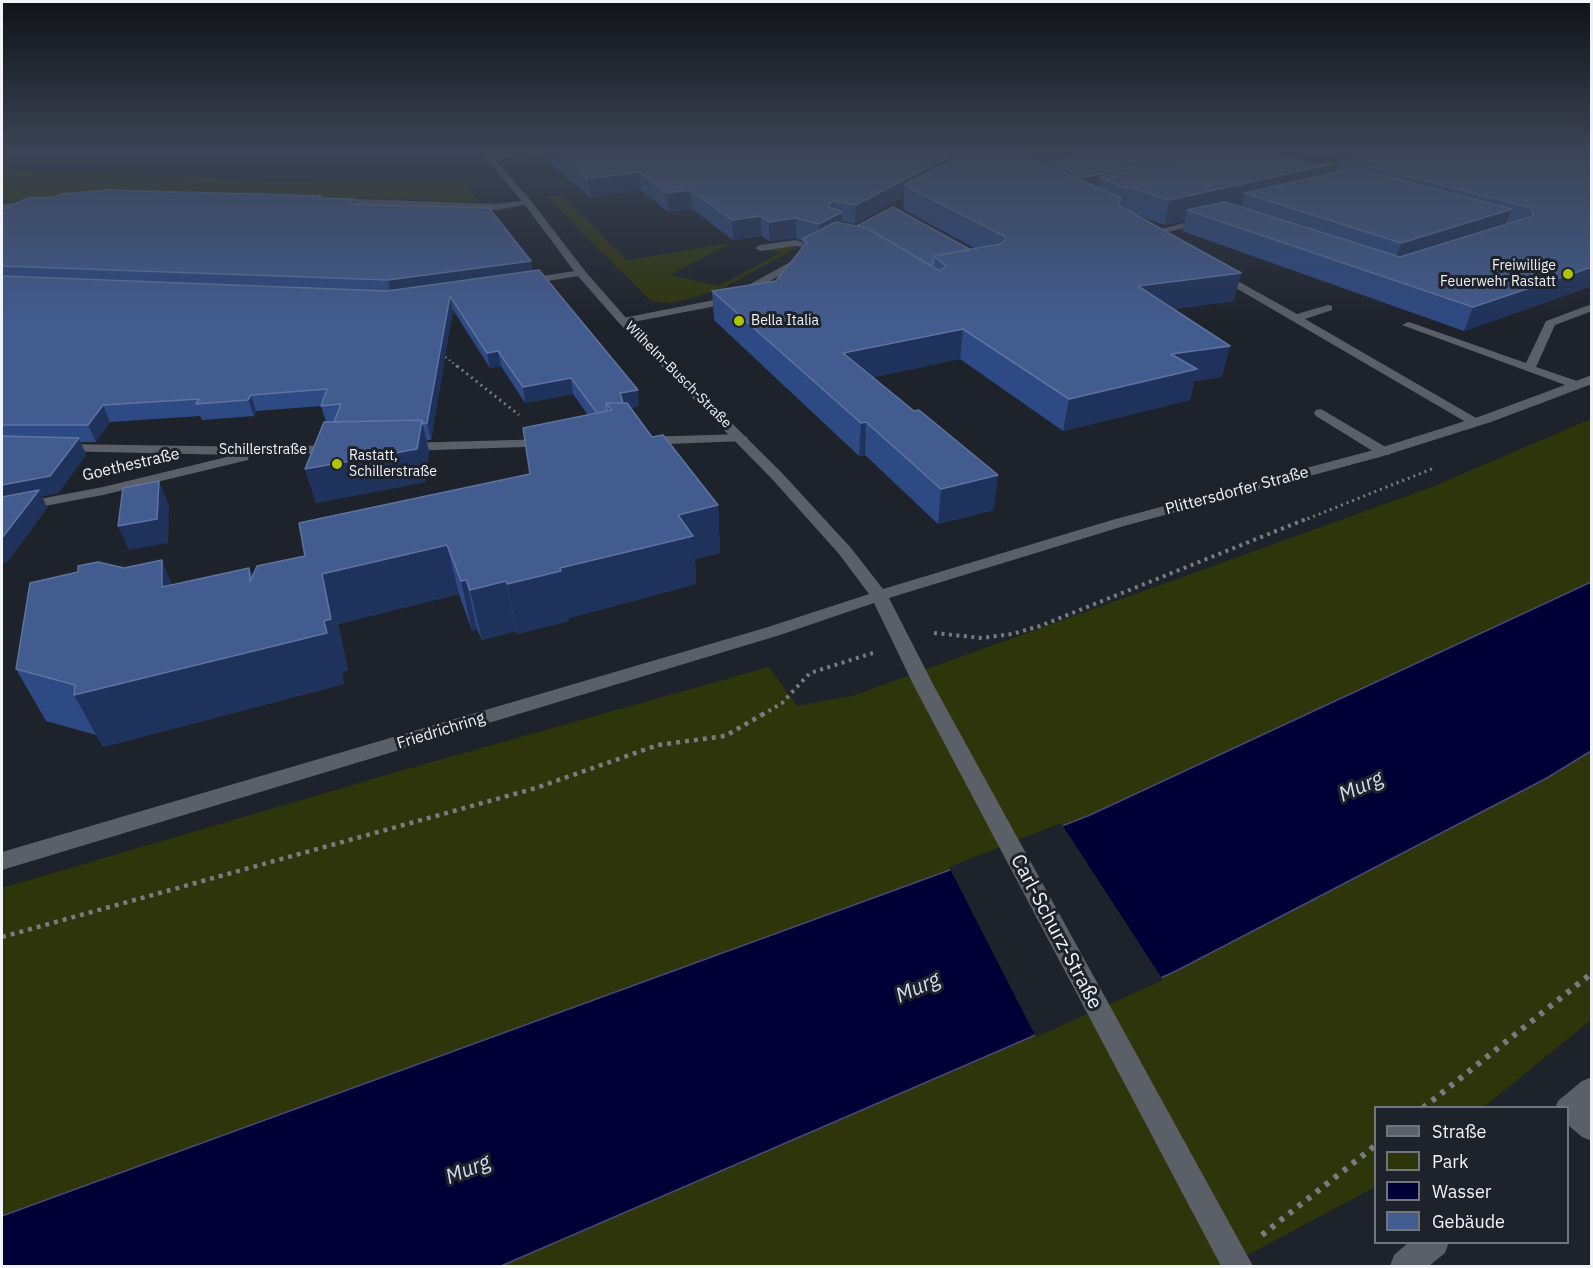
<!DOCTYPE html>
<html>
<head>
<meta charset="utf-8">
<style>
  body { margin:0 }
  #map { position:relative; width:1593px; height:1268px; overflow:hidden; background:#1e222a; font-family:"IBM Plex Sans",sans-serif }
  canvas { display:block }
  .frame { position:absolute; inset:0; border:3px solid #f0f3f8; pointer-events:none }
  .legend { position:absolute; left:1374px; top:1106px; width:195px; height:138px; box-sizing:border-box; background:#1e222a; border:2px solid #72767c; margin:0; padding:8px 10px; list-style:none; font-size:18px; color:#f0f3f8 }
  .legend li { display:flex; align-items:center; gap:12px; height:30px }
  .legend b { width:30px; border:2px solid #72767c }
</style>
</head>
<body>
<div id="map">
<canvas width="1593" height="1268"></canvas>
<div class="frame"></div>
<ul class="legend">
<li><b style="height:8px;background:#5a5f68"></b>Straße</li>
<li><b style="height:16px;background:#2f350a"></b>Park</li>
<li><b style="height:16px;background:#000037"></b>Wasser</li>
<li><b style="height:16px;background:#435c90"></b>Gebäude</li>
</ul>
</div>
<script>
const g = document.querySelector('canvas').getContext('2d');
g.lineJoin = 'round';
function fill(path, color) { g.fillStyle = color; g.fill(path, 'evenodd'); }
const shape = rows => new Path2D(rows.map(r => 'M' + r).join(''));
function trace(path, color, width, dash) { g.strokeStyle = color; g.lineWidth = width; g.lineCap = dash ? 'butt' : 'round'; g.setLineDash(dash || []); g.stroke(path); }
function write(font, color, halo, rows, align = 'center') {
  g.font = font + ' "IBM Plex Sans",sans-serif'; g.lineWidth = 6; g.setLineDash([]); g.textBaseline = 'middle'; g.strokeStyle = halo; g.fillStyle = color; for (const [text, x, y, turn = 0] of rows) {
    g.save(); g.translate(x, y); g.rotate((+turn || 0) * Math.PI / 180); g.textAlign = isNaN(turn) ? turn : align; if (halo) g.strokeText(text, 0, 0); g.fillText(text, 0, 0); g.restore();
  }
}
fill(shape([
  [2,170,150,174,271,181,461,179,479,202,150,191,11,202,2,200],
  [562,195,627,260,731,243,670,275,719,286,780,253,764,249,786,246,797,248,725,287,696,297,670,303,651,301,547,197],
  [1591,419,1591,582,1574,592,1090,815,947,871,2,1216,2,888,400,771,769,667,797,706,852,696,1432,487],
  [1591,751,1591,1020,1484,1107,1376,1108,1375,1187,1227,1266,501,1266,1024,1040,1176,971,1547,778]
]), '#2f350a');
const water = shape([
  [1591,582,1591,751,1547,778,1176,971,1024,1040,501,1266,2,1266,2,1216,947,871,1090,815,1591,582]
]);
fill(water, '#000037');
trace(water, '#484971', 1.5);
fill(shape([
  [1061,823,1163,980,1036,1037,949,867]
]), '#1e222a');
trace(shape([
  [442,354,459,368]
]), '#787c82', 2, [1.5, 3]);
trace(shape([
  [457,366,519,415],
  [1302,521,1434,468]
]), '#787c82', 3, [2, 4]);
trace(shape([
  [934,633,982,638,1012,634,1040,626,1306,519],
  [762,715,782,703,810,673,873,653]
]), '#787c82', 4, [3, 4.5]);
trace(shape([
  [2,937,536,788,658,745,725,736,765,713]
]), '#787c82', 4.5, [4, 5]);
trace(shape([
  [1423,1108,1592,973],
  [1262,1235,1376,1145]
]), '#787c82', 6, [4.5, 7]);
fill(shape([
  [546,150,569,150,565,152,488,160,484,158,488,156,546,150],
  [1207,217,1212,220,1210,222,1151,236,1146,233,1207,217],
  [796,240,827,249,822,252,796,246,760,251,755,248,760,245,796,240],
  [1216,269,1297,314,1328,305,1332,306,1332,310,1305,319,1483,422,1476,426,1471,425,1212,274,1212,270,1216,269],
  [1592,304,1592,311,1555,325,1536,367,1580,382,1582,385,1576,389,1402,325,1408,322,1412,323,1526,363,1546,321,1592,304],
  [1321,409,1389,449,1391,452,1389,455,1379,455,1316,416,1314,413,1316,410,1321,409],
  [1570,1096,1580,1099,1592,1109,1592,1141,1582,1137,1568,1125,1568,1108,1557,1108,1560,1099,1570,1096]
]), '#5a5f68');
fill(shape([
  [330,198,497,204,528,200,532,203,497,210,327,203,327,199,330,198],
  [33,201,36,202,36,206,2,210,2,204,33,201],
  [803,255,812,257,749,293,721,305,623,324,617,321,623,318,714,300,741,289,803,255],
  [581,270,585,271,585,275,523,285,518,282,523,279,581,270],
  [741,434,748,438,746,441,642,445,635,441,642,437,741,434],
  [549,439,554,440,556,443,554,446,405,451,398,447,405,443,549,439],
  [60,444,268,447,336,445,343,449,336,453,249,455,248,460,103,495,2,514,2,506,103,487,235,455,55,451,53,448,55,445,60,444],
  [1592,1077,1592,1108,1578,1121,1568,1124,1568,1108,1555,1108,1558,1101,1582,1081,1592,1077],
  [1409,1242,1449,1242,1445,1253,1429,1266,1390,1266,1394,1255,1409,1242]
]), '#5a5f68');
fill(shape([
  [479,150,487,150,531,201,585,271,627,319,782,473,851,548,883,589,1112,520,1370,451,1481,416,1592,375,1592,384,1491,422,1380,457,1124,526,889,598,934,686,1253,1266,1221,1266,914,686,874,603,780,635,2,870,2,852,768,627,869,594,839,554,772,479,619,323,577,275,525,205,479,150]
]), '#5a5f68');
fill(shape([
  [542,150,1226,150,1226,151,1330,174,1335,173,1339,159,1357,150,1592,150,1592,286,1464,331,1182,231,1185,220,1165,225,1136,215,1234,301,1173,309,1222,377,1194,381,1190,400,1063,431,960,359,873,377,994,510,938,524,865,455,859,456,714,320,712,291,776,281,802,248,802,240,796,238,769,241,761,236,733,240,692,209,668,212,641,190,590,197,543,157],
  [904,197,903,209,976,249,971,250,842,223,842,221,855,224],
  [321,196,321,198,354,199,355,204,533,270,639,406,631,408,652,437,718,505,720,553,695,559,696,584,569,618,569,621,517,634,516,631,482,640,477,629,472,631,459,594,338,624,348,670,342,672,344,684,103,747,96,735,46,721,16,669,172,585,249,568,253,576,305,556,530,474,588,415,573,394,525,403,501,366,490,368,453,310,431,440,427,440,429,452,425,482,316,503,305,469,326,422,321,406,256,411,254,416,202,420,200,416,110,422,96,442,81,442,86,455,58,493,42,496,47,508,7,562,2,563,2,210]
]), '#2e4a84');
fill(shape([
  [961,150,969,150,968,162,904,185,904,197,855,224,856,205],
  [1052,150,1141,150,1048,162,1047,167,1029,171,1031,153],
  [1219,150,1226,150,1223,163,1100,177,1097,189,1082,193,1085,177],
  [1333,164,1327,186,1244,193,1241,207,1202,216,1187,210,1185,220,1165,225,1169,200],
  [639,172,641,190,590,197,588,179],
  [1127,186,1123,210,1122,213,1126,189],
  [690,190,692,209,668,212,667,193],
  [834,201,834,216,842,212,842,231,818,244,819,224,829,204],
  [1512,209,1502,233,1392,269,1401,243],
  [761,216,761,236,733,240,732,220],
  [796,218,796,238,769,241,769,222],
  [531,261,533,274,391,295,388,280],
  [1592,267,1592,286,1464,331,1473,307],
  [1241,273,1234,301,1132,314,1138,286],
  [450,296,453,310,431,440,427,423],
  [963,329,960,359,842,384,843,353],
  [1230,346,1222,377,1194,381,1190,400,1063,431,1069,399,1171,354],
  [498,351,501,366,490,368,487,353],
  [571,378,573,394,525,403,523,387],
  [638,390,639,406,622,410,620,393],
  [251,395,256,411,254,416,248,400],
  [103,405,110,422,96,442,88,425],
  [422,420,429,452,425,482,316,503,305,469],
  [866,422,865,455,859,456,861,423],
  [79,438,86,455,58,493,42,496,47,508,7,562,2,563,2,485],
  [998,475,994,510,938,524,941,489],
  [159,481,169,505,168,543,129,550,118,526],
  [718,505,720,553,695,559,696,584,569,618,569,621,517,634,507,584,560,568,678,515],
  [447,545,459,594,338,624,348,670,342,672,344,684,103,747,74,695,324,621,322,574],
  [162,560,183,610,162,587],
  [466,580,477,629,472,631,461,581],
  [506,581,516,631,482,640,470,590]
]), '#1f325b');
const building = shape([
  [553,150,961,150,856,205,834,201,829,204,829,207,842,212,819,224,796,218,769,222,761,216,732,220,690,190,667,193,639,172,588,179,553,150],
  [972,150,1003,150,1028,157,1121,198,1118,205,1241,273,1138,286,1230,346,1171,354,1197,369,1069,399,963,329,843,353,914,411,919,410,998,475,941,489,866,422,861,423,712,291,776,281,807,242,802,239,836,222,867,228,940,271,946,266,934,256,1000,244,1006,240,1004,236,904,185,972,150],
  [1017,150,1052,150,1031,153,1017,150],
  [1113,150,1219,150,1085,177,1048,162,1113,150],
  [1231,150,1258,150,1319,166,1327,162,1333,164,1169,200,1127,186,1126,189,1100,177,1231,150],
  [1357,150,1592,150,1592,267,1473,307,1187,210,1225,202,1400,257,1533,216,1532,208,1339,159,1357,150],
  [1355,168,1512,209,1401,243,1244,193,1355,168],
  [108,190,321,196,318,198,354,199,348,204,489,208,531,261,388,280,2,266,2,210,28,198,55,197,61,194,108,190],
  [893,207,971,250,934,256,933,264,929,265,867,228,857,226,893,207],
  [539,270,638,390,620,393,623,403,606,403,607,411,597,413,571,378,523,387,498,351,487,353,450,296,427,423,423,424,422,420,334,422,341,404,321,406,327,389,251,395,248,400,196,404,199,399,103,405,88,425,2,425,2,276,387,291,539,270],
  [606,403,627,403,652,437,663,435,718,505,678,515,693,536,560,568,561,571,507,584,506,581,470,590,466,580,461,581,447,545,322,574,331,619,324,621,327,633,74,695,75,685,16,669,30,583,78,572,78,566,98,562,124,568,162,560,162,587,249,568,250,582,257,566,305,556,299,523,530,474,523,428,612,410,606,403],
  [422,420,417,449,305,469,324,422,422,420],
  [2,436,79,438,50,476,2,485,2,436],
  [159,481,157,519,118,526,123,488,159,481],
  [39,490,2,538,2,497,39,490]
]);
fill(building, '#435c90');
trace(building, '#5e74a0', 1.5);
const sky = g.createLinearGradient(0, 0, 0, 327);
sky.addColorStop(0, '#101317');
sky.addColorStop(0.46, '#3b4455');
sky.addColorStop(1, '#3b445500');
g.fillStyle = sky;
g.fillRect(0, 0, 1593, 327);
for (const [x, y, r, color] of [
  [1568,274,6,"#b0c502"],
  [739,321,6,"#b0c502"],
  [337,464,6,"#b0c502"]
]) { const dot = new Path2D(); dot.arc(x, y, r, 0, 2 * Math.PI); g.fillStyle = color; g.fill(dot); trace(dot, '#1e222a', 2); }
write('14px', '#f0f3f8', '#1e222a', [
  ["Freiwillige",1556,266,"right"],
  ["Feuerwehr Rastatt",1556,282,"right"],
  ["Bella Italia",751,321],
  ["Rastatt,",349,456],
  ["Schillerstraße",349,472]
], 'left');
write('14px', '#f0f3f8', '#1e222a', [
  ["Wilhelm-Busch-Straße",678,375,45],
  ["Schillerstraße",263,450]
]);
write('16px', '#f0f3f8', '#1e222a', [
  ["Goethestraße",131,465,-13],
  ["Plittersdorfer Straße",1237,491,-15],
  ["Friedrichring",441,731,-17]
]);
write('20px', '#f0f3f8', '#1e222a', [
  ["Carl-Schurz-Straße",1056,932,62]
]);
write('italic 21px', '#d2dcef', '#1e222a', [
  ["Murg",1361,787,-24],
  ["Murg",918,988,-24],
  ["Murg",468,1170,-22]
]);
</script>
</body>
</html>
